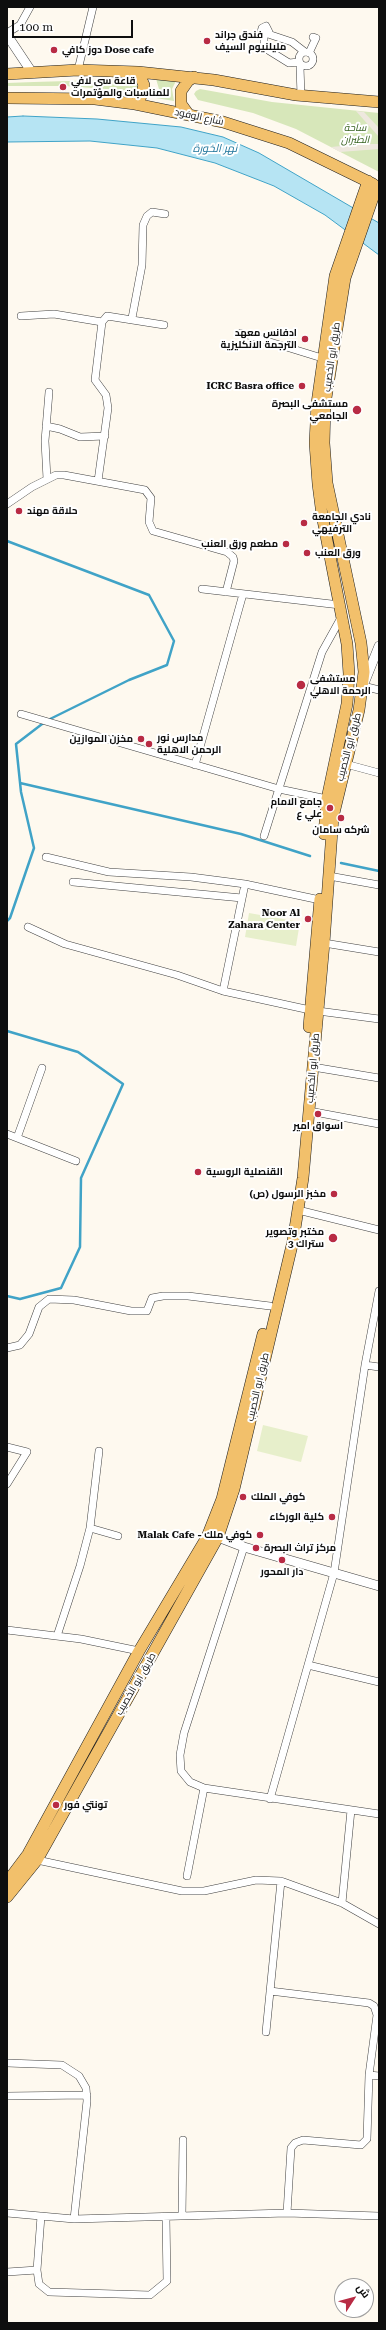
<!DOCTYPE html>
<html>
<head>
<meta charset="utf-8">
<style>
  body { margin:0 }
  #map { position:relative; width:386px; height:2330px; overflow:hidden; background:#fef9ef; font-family:"Roboto Serif",Cairo,serif }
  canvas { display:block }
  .frame { position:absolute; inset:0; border:8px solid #0e0e0e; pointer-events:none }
  .north { position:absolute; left:334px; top:2278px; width:40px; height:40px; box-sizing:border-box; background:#fff; border:1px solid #9f9f9f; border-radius:50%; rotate:54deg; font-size:11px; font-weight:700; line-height:16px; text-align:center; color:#0e0e0e }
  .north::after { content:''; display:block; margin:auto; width:14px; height:18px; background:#b82b44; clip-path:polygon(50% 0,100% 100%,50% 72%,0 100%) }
  .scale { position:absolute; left:12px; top:20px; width:121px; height:18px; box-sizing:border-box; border:2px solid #0e0e0e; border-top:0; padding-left:5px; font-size:12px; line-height:14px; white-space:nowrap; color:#0e0e0e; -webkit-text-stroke:3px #fff; paint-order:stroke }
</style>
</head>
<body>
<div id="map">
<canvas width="386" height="2330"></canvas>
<div class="frame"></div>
<div class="north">ش</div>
<div class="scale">100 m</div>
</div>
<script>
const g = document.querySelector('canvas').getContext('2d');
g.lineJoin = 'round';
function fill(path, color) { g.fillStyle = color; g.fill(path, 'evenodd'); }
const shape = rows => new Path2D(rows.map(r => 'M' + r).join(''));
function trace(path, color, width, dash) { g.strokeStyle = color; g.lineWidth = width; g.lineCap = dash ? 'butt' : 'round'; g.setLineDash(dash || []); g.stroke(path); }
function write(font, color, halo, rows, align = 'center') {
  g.font = font + ' "Roboto Serif",Cairo,serif'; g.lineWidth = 4; g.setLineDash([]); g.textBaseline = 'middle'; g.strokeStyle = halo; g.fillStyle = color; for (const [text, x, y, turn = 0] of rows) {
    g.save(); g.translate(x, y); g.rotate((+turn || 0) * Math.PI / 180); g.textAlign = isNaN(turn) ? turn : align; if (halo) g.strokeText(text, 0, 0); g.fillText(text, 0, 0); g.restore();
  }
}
fill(shape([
  [156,79,176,81,172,89,174,101,156,98,159,89],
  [102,80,134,81,138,87,133,91,65,86,7,86,7,83,34,82],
  [200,89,272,102,379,113,379,172,296,129,253,113,198,100,194,94,196,91]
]), '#d7e7ba');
fill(shape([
  [249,913,300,922,296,946,245,937],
  [263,1425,308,1436,301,1462,257,1451]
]), '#e7efcb');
fill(shape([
  [356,111,364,112,379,128,379,137],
  [362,144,379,144,379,149,340,152,331,147]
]), '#eee8de');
const water = shape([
  [23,116,97,119,181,127,223,137,259,153,379,223,379,255,325,215,274,186,215,163,157,148,90,141,7,142,7,117,23,116]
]);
fill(water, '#b6e4f3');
trace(water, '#40a3c7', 1);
trace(shape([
  [7,541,149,595,174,641,167,665,129,680,46,721,16,744,21,792,34,848,10,918,7,921],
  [20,783,241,834,310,856],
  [341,863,379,871],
  [7,1031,78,1052,123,1084,81,1178,80,1247,61,1288,20,1299,7,1296]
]), '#40a3c7', 2.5);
const minor = shape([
  [7,33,20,25,30,7],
  [268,34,292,42,305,52],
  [264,35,269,32,266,26,262,28,261,32,264,35,264,42,268,50,289,63,299,62],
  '299 59a7 7 0 1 1 14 0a7 7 0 1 1-14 0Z',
  [309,53,316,38,313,37],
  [78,70,93,7],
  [301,95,300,67,302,65],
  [21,316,54,314,102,322],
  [132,318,142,265,143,225,147,216,152,212,165,214],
  [241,333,322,358],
  [46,426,60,429,80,437,105,436],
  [47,479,45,441,49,392],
  [98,481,108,408,106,395,95,380,102,322,107,316,164,325],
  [7,504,32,487,56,475,64,475,145,490,151,498,149,522,153,531,227,552,233,557,234,561,226,592],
  [202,589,340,605],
  [363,686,379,690],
  [21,714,279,789,327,799],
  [342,763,379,773],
  [195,765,243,594],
  [264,836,322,652,342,616],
  [46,857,109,872,191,877,245,884,320,900],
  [329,876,379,885],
  [73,882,242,898],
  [28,927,65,944,177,975,223,991,310,1010],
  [324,943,379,952],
  [223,991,245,884],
  [318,1011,379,1019],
  [313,1067,379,1078],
  [309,1111,379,1124],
  [7,1134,76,1161],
  [17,1138,42,1068],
  [298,1210,379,1230],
  [7,1348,20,1345,29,1334,39,1307,49,1299,74,1300,131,1311,147,1311,152,1298,163,1296,188,1296,270,1306],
  [365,1365,379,1367],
  [7,1447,27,1452,7,1484],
  [90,1528,118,1536],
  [244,1547,184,1733,180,1755,181,1771,190,1782,204,1788,379,1814],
  [7,1630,81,1639,139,1651],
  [57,1636,80,1566,90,1528,99,1451],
  [308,1665,379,1682],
  [270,1799,334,1573,365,1365,379,1291],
  [37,1860,182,1891,204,1891,256,1880,281,1881,342,1903,379,1924],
  [187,1876,204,1788],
  [342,1903,351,1810],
  [270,1991,369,2003,374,2006,377,2015,369,2075,367,2139,361,2145,303,2140,295,2143,291,2148,287,2213],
  [266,2032,281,1881],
  [7,2063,62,2065,79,2076,86,2088,87,2101,74,2219],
  [369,2075,379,2076],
  [7,2096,87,2095],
  [7,2213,74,2219,287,2213,379,2216],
  [41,2216,37,2270,39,2284,49,2292,150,2295,167,2281,166,2218],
  [182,2216,183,2140],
  [7,2272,37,2270]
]);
const tertiary = shape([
  [7,35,31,71],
  [365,681,379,646],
  [218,1537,244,1547,379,1586]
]);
const primary = shape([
  [7,74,78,70,138,72,214,80,296,95,379,102],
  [7,98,95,99,135,104,223,122,289,143,373,184],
  [135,104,140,99,144,85,138,72],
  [189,115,181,104,181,91,188,81,194,77],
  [324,834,327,799,347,704,349,674,347,644,322,515,318,484,315,443,317,403,335,276,368,181],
  [309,1027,320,899],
  [7,1882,28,1854,139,1651,207,1537,222,1499,263,1334],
  [7,1897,37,1860,218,1537,234,1489,293,1241,303,1178,324,943,333,817,359,710,364,672,361,643,327,483,324,443,325,404,345,278,377,186]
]);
trace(minor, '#414141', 8);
trace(tertiary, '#414141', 10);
trace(primary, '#1f1f1f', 12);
trace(minor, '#fff', 7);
trace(tertiary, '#fff', 9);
trace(primary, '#f2c06b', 11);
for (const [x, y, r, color] of [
  [207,41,4,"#b82b44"],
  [54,50,4,"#b82b44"],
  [63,87,4,"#b82b44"],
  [305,339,4,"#b82b44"],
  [302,386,4,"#b82b44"],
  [357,410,5,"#b82b44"],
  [19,511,4,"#b82b44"],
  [304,523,4,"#b82b44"],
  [286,544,4,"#b82b44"],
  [307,553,4,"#b82b44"],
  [301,685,5,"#b82b44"],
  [141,739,4,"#b82b44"],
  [149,744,4,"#b82b44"],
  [330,808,4,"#b82b44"],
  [341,818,4,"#b82b44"],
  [308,919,4,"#b82b44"],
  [318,1114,4,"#b82b44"],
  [198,1172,4,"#b82b44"],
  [334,1194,4,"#b82b44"],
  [333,1238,5,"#b82b44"],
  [243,1497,4,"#b82b44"],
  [332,1517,4,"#b82b44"],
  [260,1535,4,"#b82b44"],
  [256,1548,4,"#b82b44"],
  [282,1560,4,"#b82b44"],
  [56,1805,4,"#b82b44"]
]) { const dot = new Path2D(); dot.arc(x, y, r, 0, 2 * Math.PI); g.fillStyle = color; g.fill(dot); trace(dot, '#fff', 1.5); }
write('bold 10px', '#0e0e0e', '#fff', [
  ["فندق جراند",215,35],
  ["مليلنيوم السيف",215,47],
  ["دوز كافي Dose cafe",62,50],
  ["قاعة سي لافي",71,81],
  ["للمناسبات والمؤتمرات",71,93],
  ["ادفانس معهد",297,333,"right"],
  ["الترجمة الانكليزية",297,345,"right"],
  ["ICRC Basra office",294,386,"right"],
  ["مستشفى البصرة",348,404,"right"],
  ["الجامعي",348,416,"right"],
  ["حلاقة مهند",27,511],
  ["نادي الجامعة",312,517],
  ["الترفيهي",312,529],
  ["مطعم ورق العنب",278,544,"right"],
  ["ورق العنب",315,553],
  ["مستشفى",310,679],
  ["الرحمة الاهلي",310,691],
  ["مدارس نور",157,738],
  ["الرحمن الاهلية",157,750],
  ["مخزن الموازين",133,739,"right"],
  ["جامع الامام",322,802,"right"],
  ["علي ع",322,814,"right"],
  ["شركه سامان",341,830,"center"],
  ["Noor Al",300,913,"right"],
  ["Zahara Center",300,925,"right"],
  ["اسواق امير",318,1126,"center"],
  ["القنصلية الروسية",206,1172],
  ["مخبز الرسول (ص)",326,1194,"right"],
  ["مختبر وتصوير",324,1232,"right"],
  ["ستراك 3",324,1244,"right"],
  ["كوفي الملك",251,1497],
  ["كلية الوركاء",324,1517,"right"],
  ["Malak Cafe - كوفي ملك",252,1535,"right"],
  ["مركز تراث البصرة",264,1548],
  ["دار المحور",282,1572,"center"],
  ["تونتي فور",64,1805]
], 'left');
write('10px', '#0e0e0e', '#fff', [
  ["شارع الوفود",199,117,12],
  ["طريق ابو الخصيب",332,357,-82],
  ["طريق ابو الخصيب",349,747,-75],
  ["طريق ابو الخصيب",313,1068,-85],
  ["طريق ابو الخصيب",258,1387,-77],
  ["طريق ابو الخصيب",136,1684,-60]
]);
write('italic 10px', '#376321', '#fff', [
  ["ساحة",355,128],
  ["الطيران",355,140]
]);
write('italic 11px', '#1c739a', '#fff', [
  ["نهر الخورة",215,149]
]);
</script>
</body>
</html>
